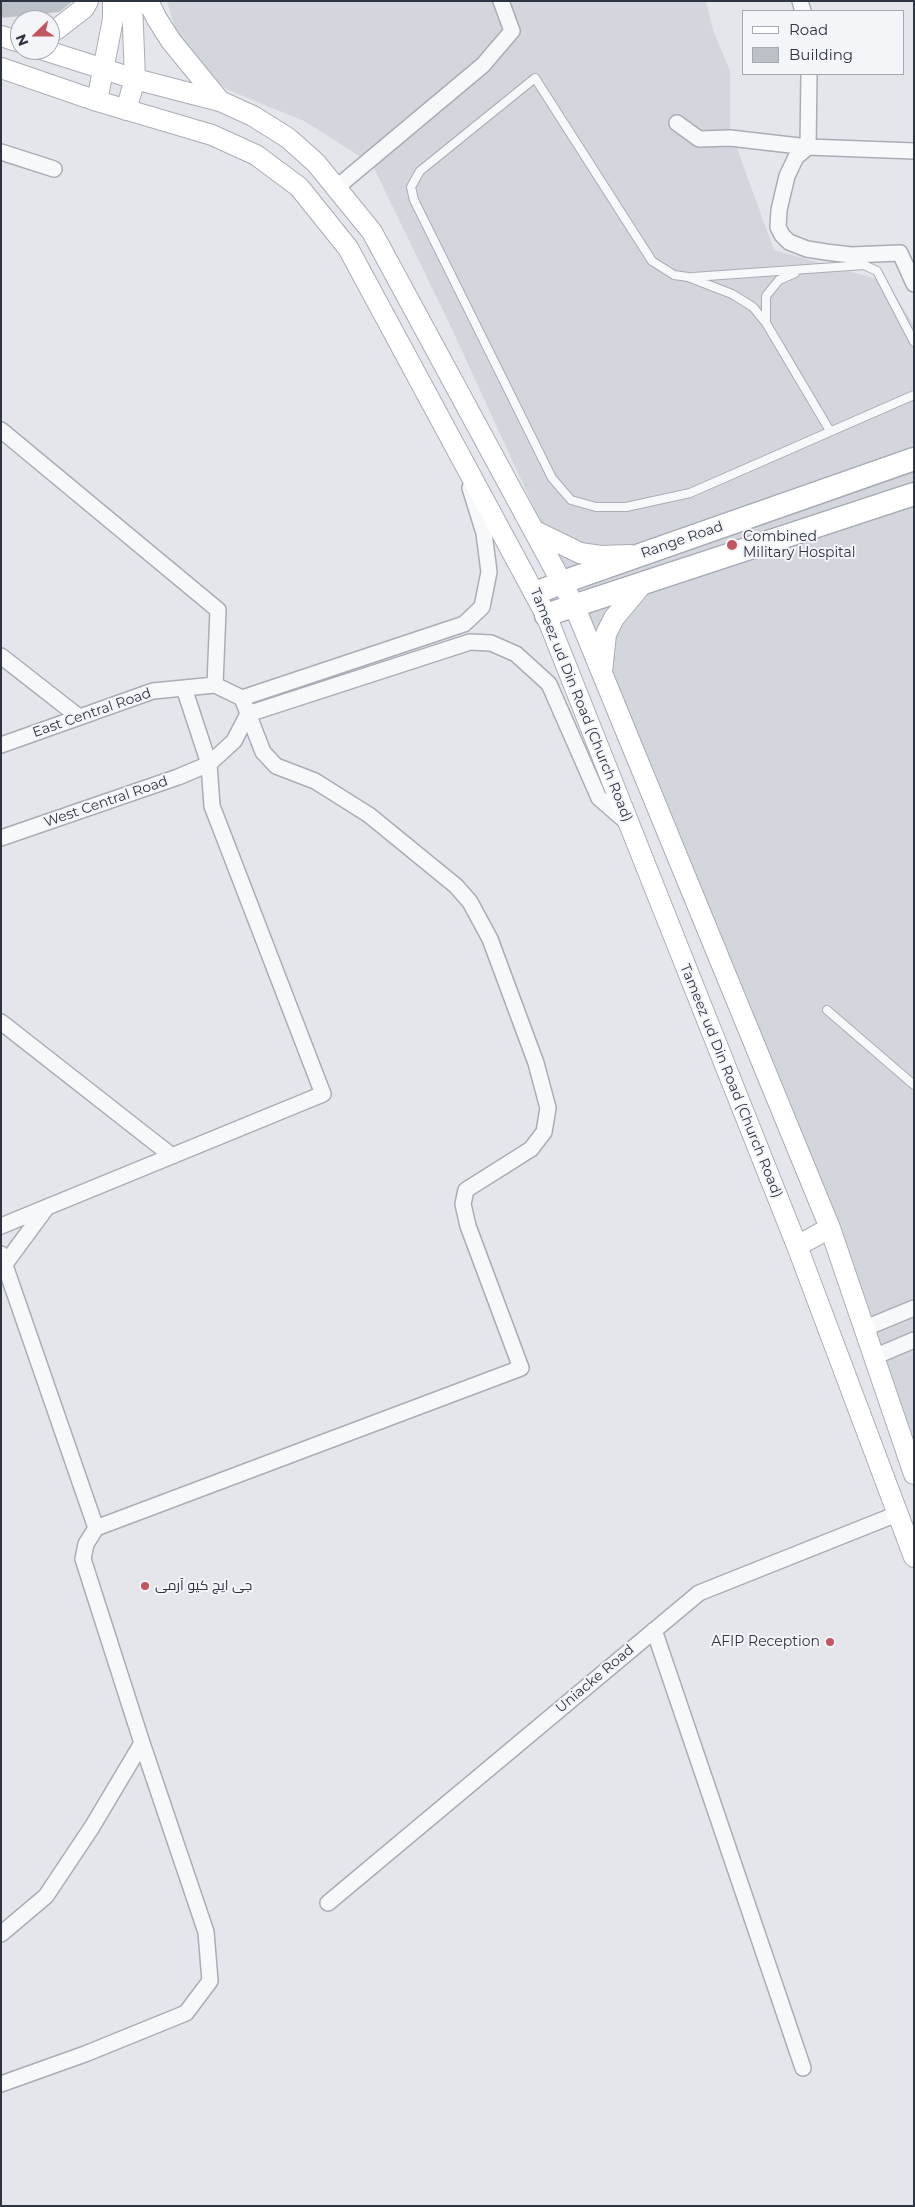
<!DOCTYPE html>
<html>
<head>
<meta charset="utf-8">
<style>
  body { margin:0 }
  #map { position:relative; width:915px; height:2207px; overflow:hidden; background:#e4e6eb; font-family:Montserrat,sans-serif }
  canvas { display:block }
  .frame { position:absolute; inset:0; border:2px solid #2d3442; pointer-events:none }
  .legend { position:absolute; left:742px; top:10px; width:162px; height:65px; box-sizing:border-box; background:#f4f5f8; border:1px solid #a4a8af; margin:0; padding:6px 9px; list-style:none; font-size:15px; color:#2d3442 }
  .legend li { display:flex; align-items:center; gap:10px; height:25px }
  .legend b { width:25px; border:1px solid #a4a8af }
  .north { position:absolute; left:10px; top:10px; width:50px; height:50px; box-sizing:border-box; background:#f4f5f8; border:1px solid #a4a8af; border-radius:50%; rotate:248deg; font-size:14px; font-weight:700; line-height:20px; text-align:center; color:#2d3442 }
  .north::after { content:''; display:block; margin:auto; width:18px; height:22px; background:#c25761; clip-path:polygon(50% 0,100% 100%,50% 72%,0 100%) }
</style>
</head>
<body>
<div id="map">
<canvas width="915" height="2207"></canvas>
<div class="frame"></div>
<ul class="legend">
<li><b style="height:6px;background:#fff"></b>Road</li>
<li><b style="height:14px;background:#bcc0c7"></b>Building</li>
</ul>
<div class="north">N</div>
</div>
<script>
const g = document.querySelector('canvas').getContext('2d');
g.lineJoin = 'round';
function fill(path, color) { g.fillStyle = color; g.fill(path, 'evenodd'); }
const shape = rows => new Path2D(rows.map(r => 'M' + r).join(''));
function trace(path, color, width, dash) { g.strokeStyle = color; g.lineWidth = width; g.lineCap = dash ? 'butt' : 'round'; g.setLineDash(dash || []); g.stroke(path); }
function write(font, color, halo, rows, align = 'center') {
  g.font = font + ' Montserrat,Cairo,sans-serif'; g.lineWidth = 4; g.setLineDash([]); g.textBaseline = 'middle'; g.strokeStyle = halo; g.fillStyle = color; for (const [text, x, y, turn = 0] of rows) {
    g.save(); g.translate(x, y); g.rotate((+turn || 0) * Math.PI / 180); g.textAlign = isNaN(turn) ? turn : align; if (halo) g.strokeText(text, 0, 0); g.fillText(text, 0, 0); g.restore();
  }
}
fill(shape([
  [167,1,706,1,713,30,730,71,730,129,774,250,887,282,914,326,914,1465,651,763,451,327,372,164,304,121,228,90,182,52]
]), '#d3d6dc');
fill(shape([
  [1,1,73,1,59,12,1,18]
]), '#bcc0c7');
const lane = shape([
  [693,277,864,265,877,271,914,342],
  [766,323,766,296,779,280,795,273],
  [830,431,766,323,753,307,732,294,688,277,674,275,652,261,535,78,420,171,411,187,414,200,552,478,571,500,596,507,626,507,690,493,914,395],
  [827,1010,914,1085]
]);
const street = shape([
  [800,1,803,11],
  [809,74,808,147,796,157,787,176,779,210,778,227,782,235,789,242,807,249,826,252,851,255,900,253,914,284],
  [677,123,699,139,730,138,808,147,914,151],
  [1,152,54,169],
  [336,188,483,65,512,31,501,1],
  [1,430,218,610,215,685],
  [1,656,79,717],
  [242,698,464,624,482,607,489,572,484,533,470,488],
  [248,714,470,642,491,643,516,654,549,684,599,798,629,824],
  [1,745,153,691,215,685,242,698],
  [1,838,178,777,209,764,234,741,248,714],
  [1,1022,172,1156],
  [1,1226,323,1094,212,806,209,764,184,688],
  [1,1254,96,1528],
  [1,1265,5,1264,47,1207],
  [863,1329,914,1308],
  [874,1357,914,1340],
  [654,1630,803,2068],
  [328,1903,699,1593,897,1514],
  [1,1934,46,1896,92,1827,142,1743],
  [1,2084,85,2054,186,2013,210,1981,206,1932,142,1743,83,1559,86,1544,96,1528,521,1368,468,1226,463,1204,466,1190,531,1149,544,1132,548,1108,536,1063,490,939,470,902,456,886,369,815,315,781,276,766,263,752,242,698]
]);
const secondary = shape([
  [148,1,157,19,171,41,220,101],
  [50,32,57,29,84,8,88,1],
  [1,36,20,42],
  [44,50,135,79,220,101,253,116,288,138,316,163,372,232,574,605,830,1228,914,1474],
  [1,68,97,101,212,135,256,155,299,187,348,248,546,615,797,1246,914,1557],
  [97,101,113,19,113,1],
  [126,110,135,79,132,1],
  [535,531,580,553,601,556,630,555],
  [602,672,606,634,614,618,644,582],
  [797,1246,830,1228]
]);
const primary = shape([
  [536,593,563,582,914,459],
  [546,615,914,494]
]);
trace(lane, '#a9adb5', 10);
trace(street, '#a9adb5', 18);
trace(secondary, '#a9adb5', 22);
trace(primary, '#a5aab5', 25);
trace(lane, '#f7f8f9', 8);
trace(street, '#f7f8f9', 15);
trace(secondary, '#fff', 20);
trace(primary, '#fff', 22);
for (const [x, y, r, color] of [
  [732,545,6,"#c25761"],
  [145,1586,5,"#c25761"],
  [830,1642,5,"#c25761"]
]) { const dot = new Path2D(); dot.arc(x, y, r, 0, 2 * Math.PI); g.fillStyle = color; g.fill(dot); trace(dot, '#f4f5f8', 2); }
write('14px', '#2d3442', '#f4f5f8', [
  ["Combined",743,537],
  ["Military Hospital",743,553],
  ["جی ایچ کیو آرمی",155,1586],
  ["AFIP Reception",820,1642,"right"]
], 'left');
write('14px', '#2d3442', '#f4f5f8', [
  ["Range Road",682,540,-19],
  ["Tameez ud Din Road (Church Road)",581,705,68],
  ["East Central Road",92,713,-19],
  ["West Central Road",106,802,-19],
  ["Tameez ud Din Road (Church Road)",731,1081,68],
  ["Uniacke Road",595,1679,-40]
]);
</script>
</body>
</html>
